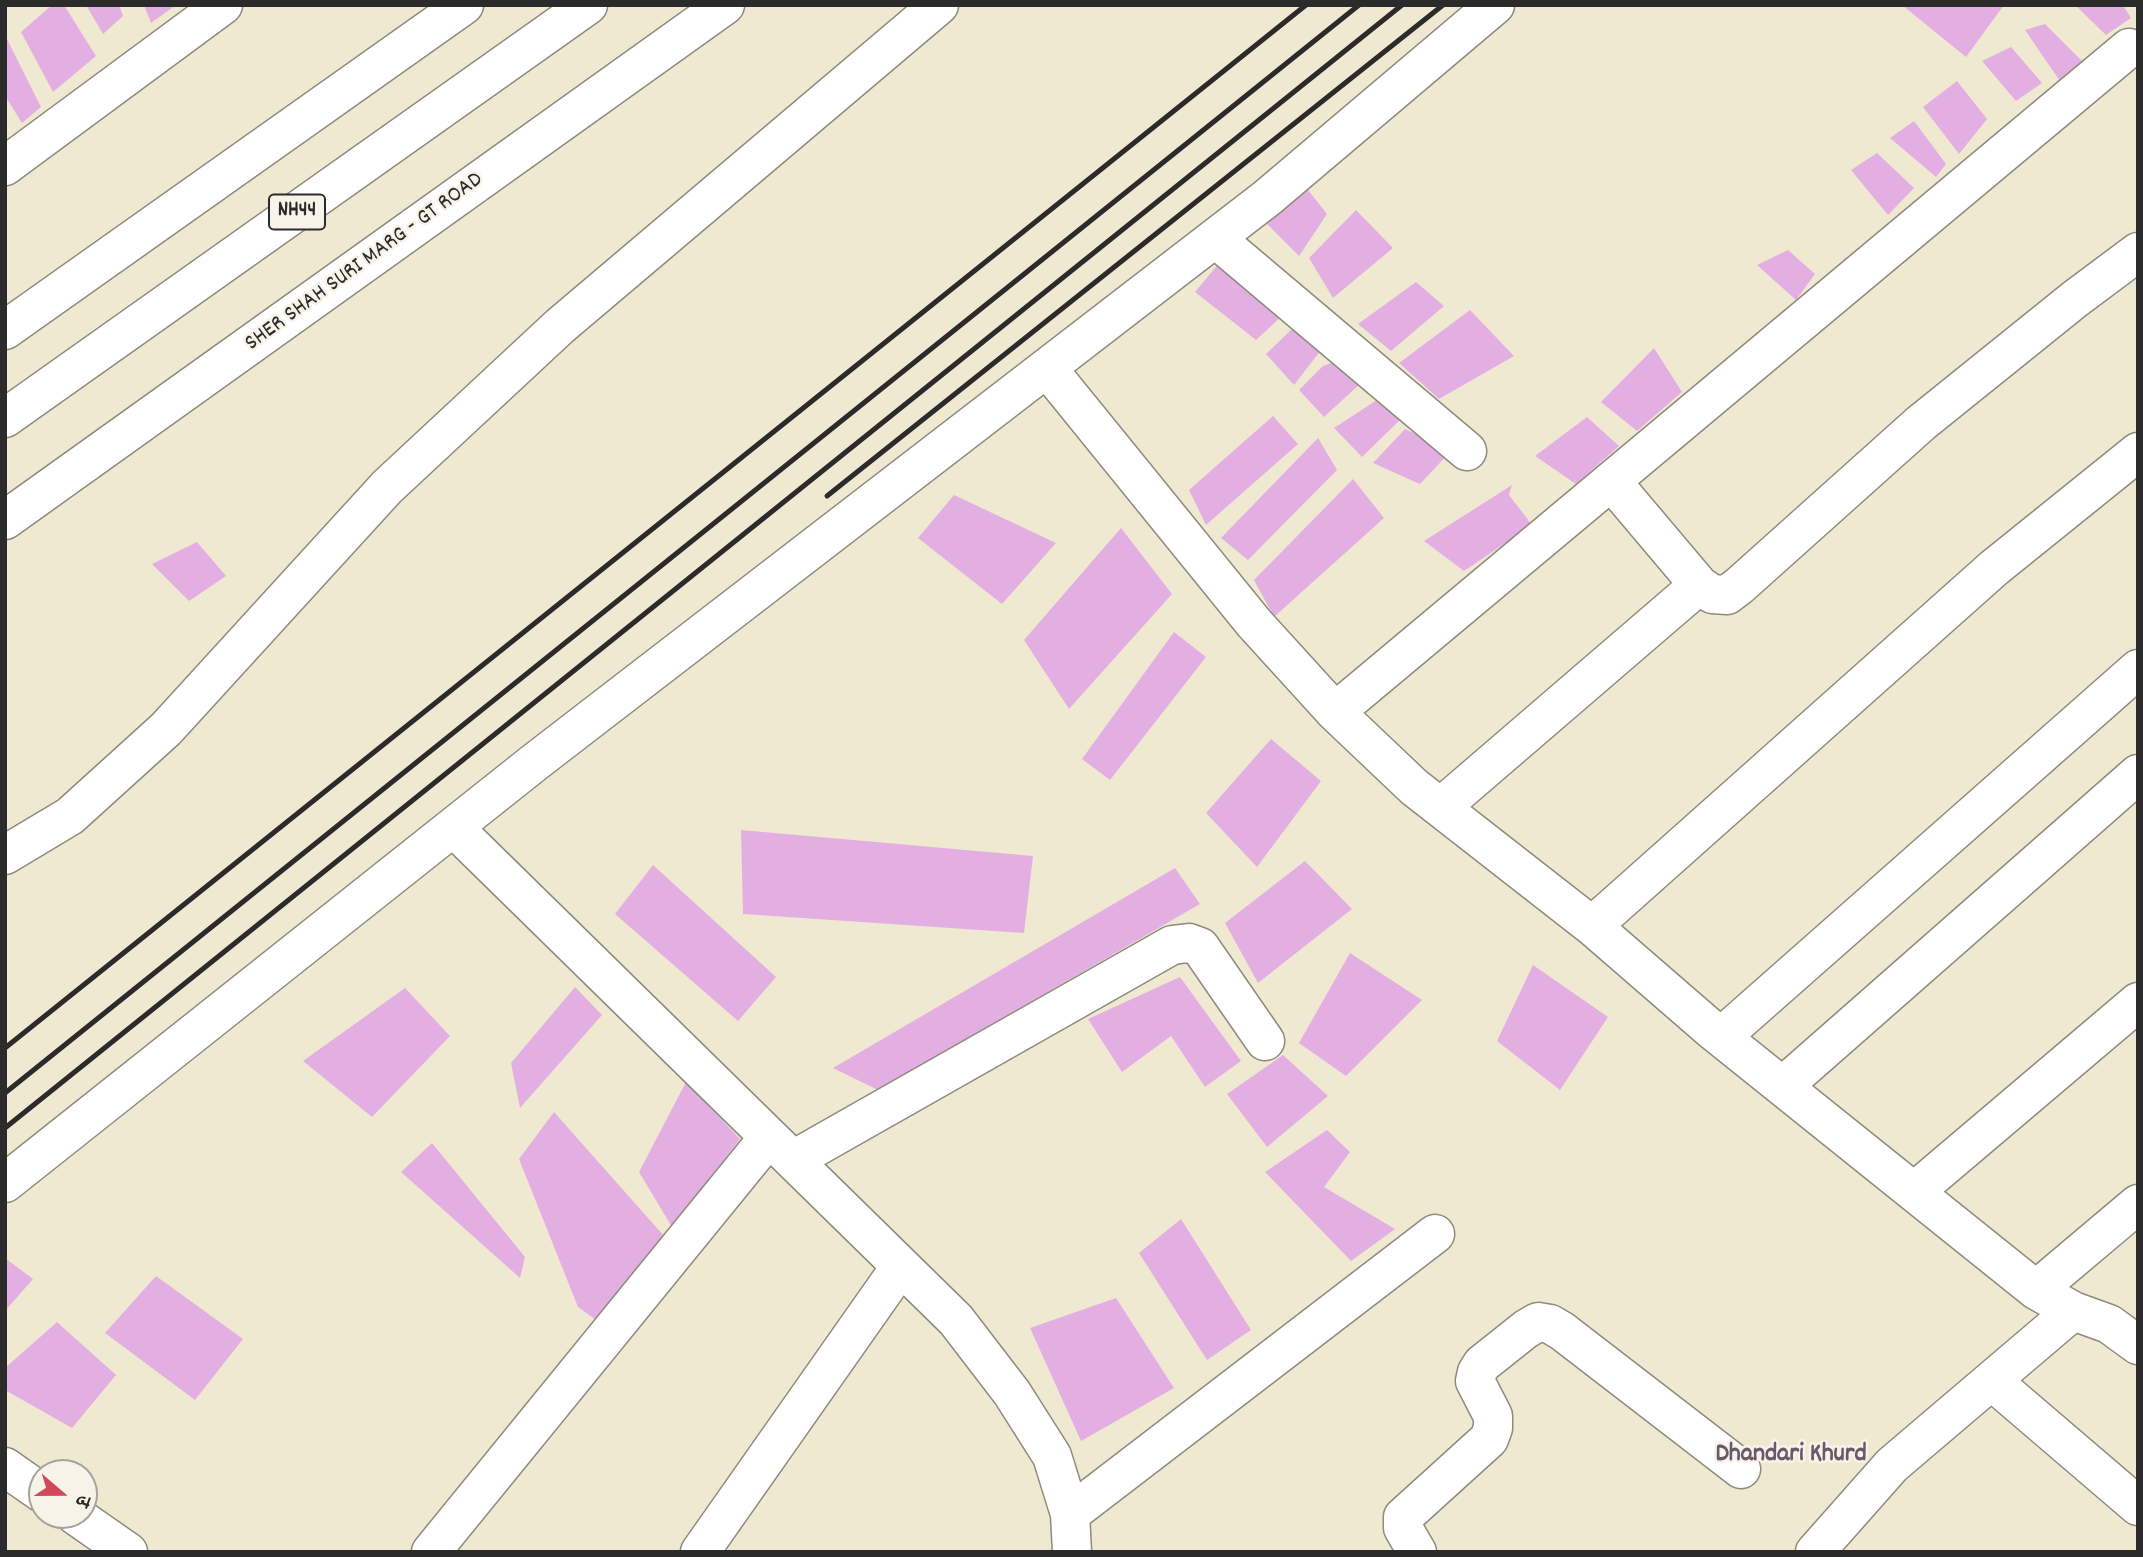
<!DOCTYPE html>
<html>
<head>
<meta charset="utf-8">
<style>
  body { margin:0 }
  #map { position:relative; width:2143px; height:1557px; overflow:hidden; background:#f0e9d2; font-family:Dekko,"Playpen Sans Deva",sans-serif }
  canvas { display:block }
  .frame { position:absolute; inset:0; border:7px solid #2b2b2b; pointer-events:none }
  .north { position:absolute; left:28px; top:1459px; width:70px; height:70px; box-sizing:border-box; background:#f7f3e8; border:2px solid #a5a39c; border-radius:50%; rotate:110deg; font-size:19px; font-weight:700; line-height:28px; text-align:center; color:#2b2b2b }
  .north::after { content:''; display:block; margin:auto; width:24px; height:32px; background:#d1495b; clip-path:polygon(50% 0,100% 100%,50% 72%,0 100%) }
</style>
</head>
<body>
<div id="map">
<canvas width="2143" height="1557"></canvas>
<div class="frame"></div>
<div class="north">उ</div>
</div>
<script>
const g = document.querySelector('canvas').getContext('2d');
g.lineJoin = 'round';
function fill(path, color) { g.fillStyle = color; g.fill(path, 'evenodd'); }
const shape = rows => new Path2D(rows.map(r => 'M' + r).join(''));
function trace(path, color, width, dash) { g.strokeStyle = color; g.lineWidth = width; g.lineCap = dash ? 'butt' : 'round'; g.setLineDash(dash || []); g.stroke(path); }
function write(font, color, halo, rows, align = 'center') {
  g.font = font + ' Dekko,sans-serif'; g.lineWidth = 5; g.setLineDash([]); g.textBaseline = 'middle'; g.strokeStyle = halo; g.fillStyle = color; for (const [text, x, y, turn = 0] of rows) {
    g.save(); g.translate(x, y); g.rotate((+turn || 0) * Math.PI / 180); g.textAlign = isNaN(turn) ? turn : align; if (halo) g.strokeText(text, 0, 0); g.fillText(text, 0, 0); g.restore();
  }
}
fill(shape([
  [52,5,64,5,96,56,53,92,21,32],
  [86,5,119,5,123,16,103,34],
  [144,5,176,5,151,23],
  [1902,5,2004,5,1966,57],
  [2075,5,2123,5,2131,18,2106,35],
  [2045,24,2082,61,2062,84,2025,30],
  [5,35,41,107,22,123,5,96],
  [2011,47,2042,83,2016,101,1982,61],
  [1957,81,1987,119,1959,154,1923,107],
  [1914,121,1946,164,1936,177,1890,138],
  [1877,153,1914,188,1888,215,1851,170],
  [1308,190,1327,214,1299,256,1265,222],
  [1356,210,1393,248,1333,298,1309,258],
  [1788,250,1815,274,1796,300,1757,265],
  [1220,262,1282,316,1256,340,1195,292],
  [1416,282,1444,306,1391,351,1358,324],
  [1470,310,1514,356,1439,399,1399,363],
  [1292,329,1321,350,1294,385,1266,354],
  [1654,348,1682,392,1637,431,1601,402],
  [1331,363,1361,383,1324,417,1299,390,1323,366],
  [1380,398,1402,418,1362,457,1334,428],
  [1273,416,1298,444,1206,525,1189,490],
  [1587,417,1619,446,1576,484,1535,456],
  [1405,429,1451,451,1420,484,1373,463],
  [1318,438,1337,470,1248,560,1221,538],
  [1353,479,1384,518,1274,617,1254,580],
  [1512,485,1509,495,1532,525,1464,571,1424,541],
  [954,495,1056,543,1002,604,918,538],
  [1121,528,1172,594,1069,709,1024,640],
  [197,542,226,576,189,601,152,564],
  [1174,632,1206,657,1110,780,1082,759],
  [1271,739,1321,781,1257,867,1206,813],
  [741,830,1033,856,1024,933,743,914],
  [1305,861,1352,909,1258,983,1225,923],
  [653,865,776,977,738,1021,615,914],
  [1175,868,1200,904,878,1090,833,1068],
  [1350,953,1422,1000,1346,1076,1299,1043],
  [1533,965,1608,1017,1560,1090,1497,1041],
  [1180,977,1241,1061,1205,1087,1171,1036,1122,1072,1088,1019],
  [575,987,602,1015,520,1108,511,1063],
  [405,988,450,1036,372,1117,303,1061],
  [1283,1055,1328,1096,1267,1147,1227,1094],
  [686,1082,740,1139,672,1227,639,1172],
  [554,1112,664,1236,599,1322,578,1307,519,1159],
  [1327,1130,1350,1152,1324,1187,1395,1229,1351,1261,1265,1172],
  [432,1143,525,1257,520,1278,401,1172],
  [1181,1219,1251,1330,1207,1360,1139,1253],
  [5,1258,33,1279,5,1311],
  [156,1276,243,1339,195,1400,105,1333],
  [1116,1298,1174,1388,1081,1441,1030,1328],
  [57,1322,116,1375,72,1428,5,1390,5,1368]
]), '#e3afe2');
const minor = shape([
  [1215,238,1467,451],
  [1047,368,1254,623,1335,712,1414,787,1592,926,1712,1030,2036,1290,2073,1311,2109,1324,2138,1345],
  [1612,482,1699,585,1712,594,1727,595,1739,586,1921,423,2075,299,2138,252],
  [1335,712,2129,48],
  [1441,807,1699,585],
  [453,827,956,1320,1012,1393,1052,1456,1070,1514,1072,1552],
  [1592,926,1994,568,2138,452],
  [1721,1037,2138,669],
  [1783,1086,2138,774],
  [793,1160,1172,945,1189,943,1200,947,1265,1041],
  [5,1183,535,762,1267,198,1495,5],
  [1914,1192,2138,1002],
  [2036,1290,2138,1204],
  [1992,1381,2138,1506],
  [5,1467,42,1493],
  [1070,1514,1435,1234],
  [75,1515,128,1552],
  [431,1552,769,1137],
  [700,1552,901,1266],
  [1417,1552,1403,1528,1403,1517,1489,1439,1493,1428,1493,1416,1475,1381,1477,1372,1482,1364,1526,1329,1538,1322,1550,1324,1562,1331,1741,1469],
  [1815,1552,1892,1465,2073,1311]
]);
const tertiary = shape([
  [5,166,223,5],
  [5,520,725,5],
  [5,855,70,816,166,729,387,487,560,326,939,5]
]);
const trunk = shape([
  [5,330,464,5],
  [5,418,588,5]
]);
trace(minor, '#8e8a7e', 41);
trace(tertiary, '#8e8a7e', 41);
trace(trunk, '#8e8a7e', 41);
trace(minor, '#fff', 38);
trace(tertiary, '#fff', 38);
trace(trunk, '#fff', 38);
trace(shape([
  [827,496,1443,5],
  [5,1048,1306,5],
  [5,1093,1359,5],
  [5,1128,1402,5]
]), '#2b2b2b', 5);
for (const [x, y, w] of [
  [297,212,56]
]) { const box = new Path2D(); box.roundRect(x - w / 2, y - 17.5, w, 35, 5); g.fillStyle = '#f7f3e8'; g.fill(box); trace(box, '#2b2b2b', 2); }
write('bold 21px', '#2b2b2b', null, [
  ["NH44",297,212]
]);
write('23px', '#2b2b2b', '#f7f3e8', [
  ["SHER SHAH SURI MARG - GT ROAD",365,263,-36]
]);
write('bold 26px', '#6b596b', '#f7f3e8', [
  ["Dhandari Khurd",1791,1456]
]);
</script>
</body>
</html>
